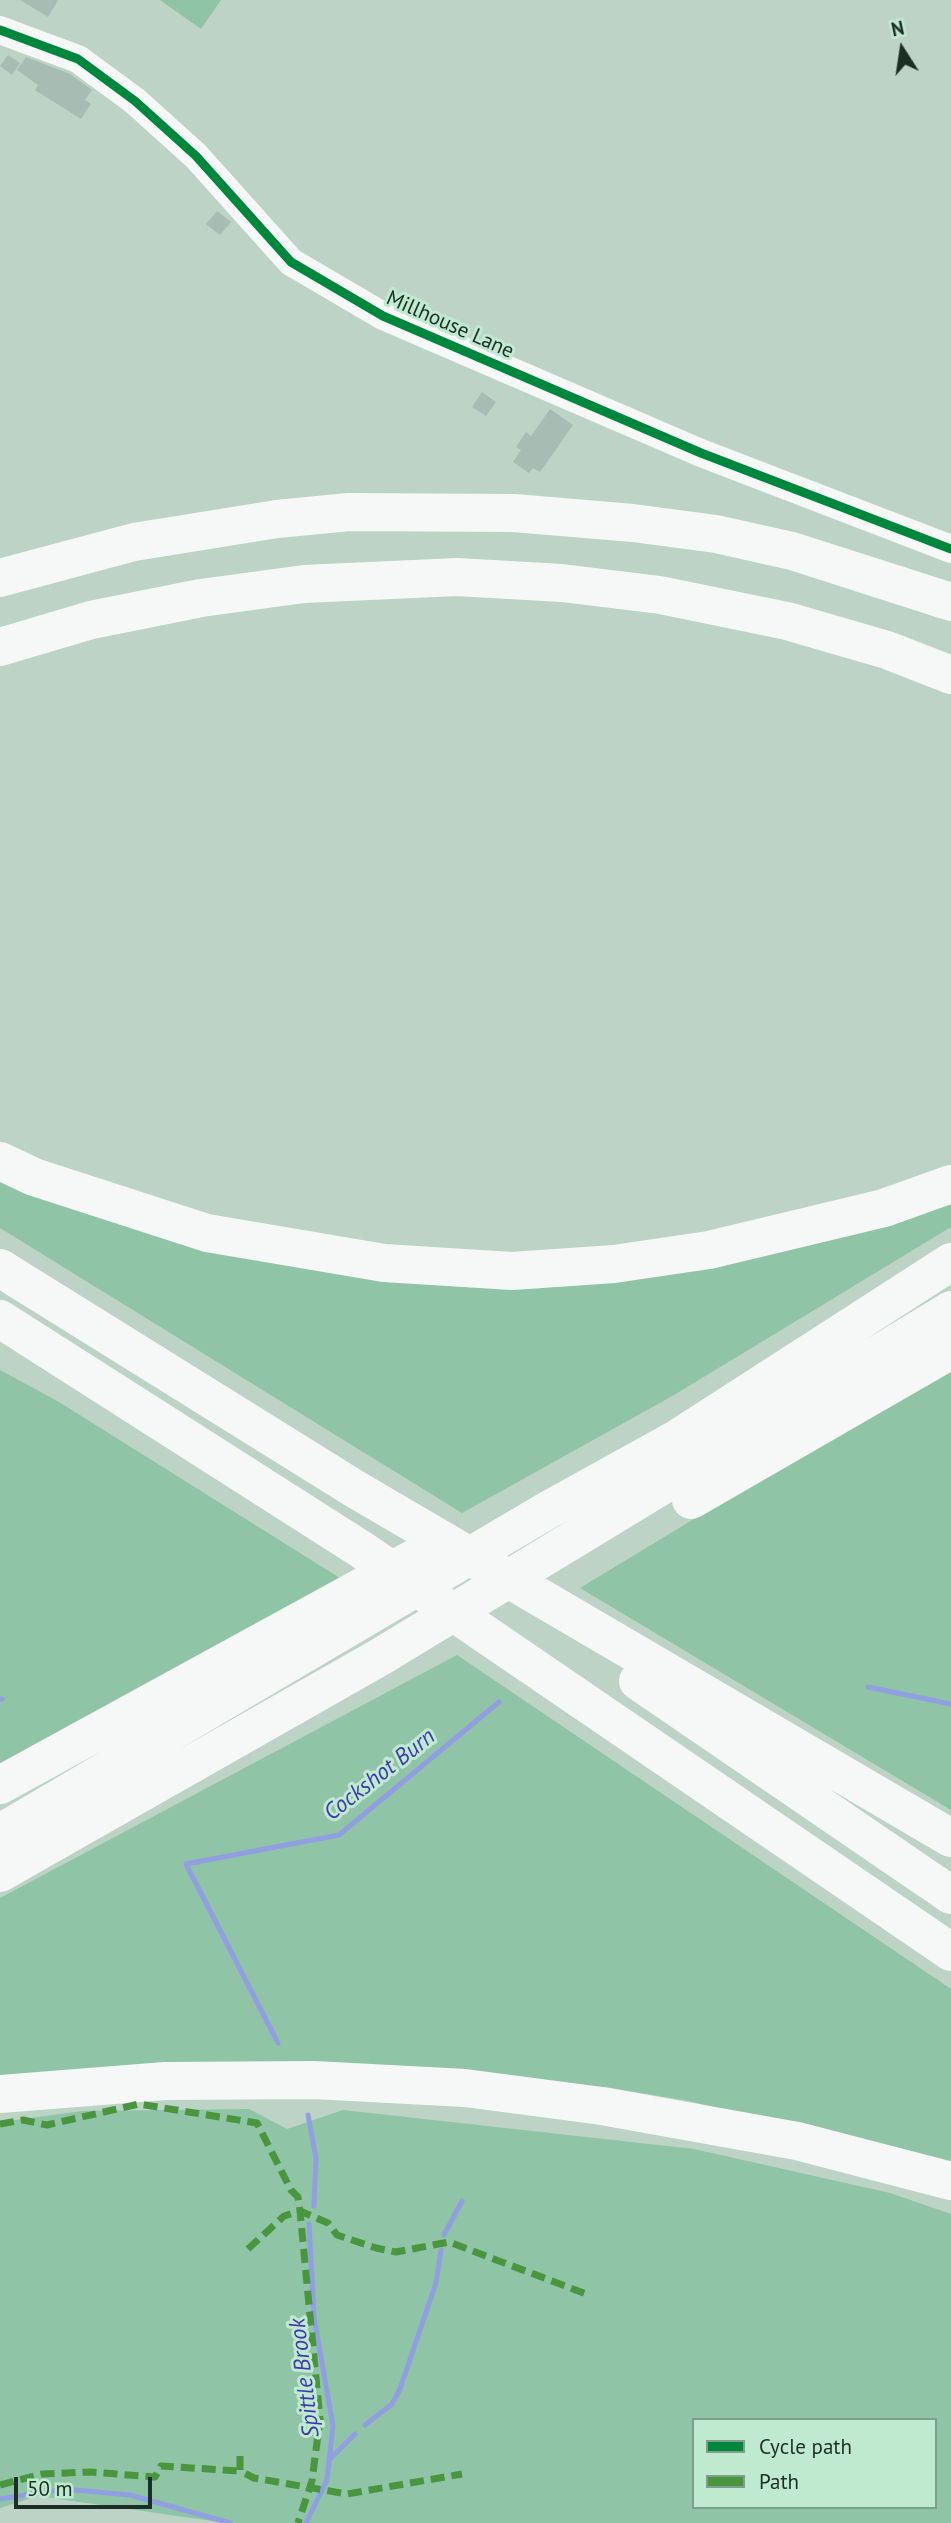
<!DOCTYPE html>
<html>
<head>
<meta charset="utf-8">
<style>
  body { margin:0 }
  #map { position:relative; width:951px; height:2523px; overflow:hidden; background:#bcd3c5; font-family:"PT Sans",sans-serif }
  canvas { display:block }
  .legend { position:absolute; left:692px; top:2418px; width:245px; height:91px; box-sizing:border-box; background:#bfead0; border:2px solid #7e9f8b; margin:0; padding:9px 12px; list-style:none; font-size:21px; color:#1d2e24 }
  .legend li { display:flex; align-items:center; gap:14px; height:35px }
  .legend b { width:35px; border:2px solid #7e9f8b }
  .north { position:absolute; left:867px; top:14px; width:70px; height:70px; -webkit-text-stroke:5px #bfead0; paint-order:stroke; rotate:348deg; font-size:19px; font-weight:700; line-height:28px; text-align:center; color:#1d2e24 }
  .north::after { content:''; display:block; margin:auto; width:24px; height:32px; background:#1d2e24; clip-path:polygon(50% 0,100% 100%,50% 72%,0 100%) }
  .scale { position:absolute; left:14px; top:2477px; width:138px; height:32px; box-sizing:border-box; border:4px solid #1d2e24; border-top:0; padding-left:9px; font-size:21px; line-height:24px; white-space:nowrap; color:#1d2e24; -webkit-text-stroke:5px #bfead0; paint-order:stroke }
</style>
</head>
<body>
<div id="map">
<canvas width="951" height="2523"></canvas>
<ul class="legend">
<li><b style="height:9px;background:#00873e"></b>Cycle path</li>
<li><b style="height:9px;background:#49963e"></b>Path</li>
</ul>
<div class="north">N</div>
<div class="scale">50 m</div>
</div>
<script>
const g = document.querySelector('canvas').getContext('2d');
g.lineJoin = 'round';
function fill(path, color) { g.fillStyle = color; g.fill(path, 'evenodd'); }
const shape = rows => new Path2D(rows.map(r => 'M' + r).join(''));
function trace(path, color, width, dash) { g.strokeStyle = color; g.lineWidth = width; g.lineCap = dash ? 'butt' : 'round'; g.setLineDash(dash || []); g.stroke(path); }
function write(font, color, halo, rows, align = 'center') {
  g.font = font + ' "PT Sans",sans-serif'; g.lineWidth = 6; g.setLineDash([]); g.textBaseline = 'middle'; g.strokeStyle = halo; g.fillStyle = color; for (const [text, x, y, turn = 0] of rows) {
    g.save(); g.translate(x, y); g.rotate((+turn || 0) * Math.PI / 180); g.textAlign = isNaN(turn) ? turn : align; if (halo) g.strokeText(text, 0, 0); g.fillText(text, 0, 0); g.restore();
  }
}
fill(shape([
  [160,0,221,0,201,29],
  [0,1172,406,1276,951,1197,951,1227,674,1395,462,1513,0,1228],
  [0,1370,59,1402,343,1580,0,1767],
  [951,1370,951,1810,580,1588,818,1444],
  [457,1655,951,1989,951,2168,689,2101,605,2087,0,2078,0,1898],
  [249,2109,287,2129,343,2110,694,2149,890,2193,951,2214,951,2523,226,2523,38,2496,0,2508,0,2122,83,2111],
  [694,2420,935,2420,935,2507,694,2507]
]), '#8fc4a6');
trace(shape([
  [868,1687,951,1704],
  [0,1699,2,1699],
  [278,2043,186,1864,339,1835,499,1702],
  [308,2115,316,2158,314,2206],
  [444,2235,462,2201],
  [365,2425,392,2404,400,2389,436,2283,441,2250],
  [332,2457,355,2434],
  [0,2499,64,2489,130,2495,230,2523],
  [306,2523,327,2480,333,2426,314,2317,309,2224]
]), '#929ee2', 5);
fill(shape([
  [20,0,58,0,48,17],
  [8,55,20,63,12,75,0,66],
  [26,57,70,74,92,90,85,100,91,104,81,119,35,90,38,85,17,70],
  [217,211,231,222,220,235,206,224],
  [482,392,496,402,486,416,472,407],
  [550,409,573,425,540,472,533,468,529,473,513,462,521,450,516,447,526,432,531,436]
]), '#a7bcb3');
trace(shape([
  [0,30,78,59,135,101,196,156,291,262,383,316,701,453,951,549]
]), '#f5f8f6', 28);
trace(shape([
  [0,578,134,542,277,519,349,512,514,513,633,523,716,534,792,551,951,602],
  [0,647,91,620,201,598,304,584,457,577,562,583,660,595,787,621,887,650,951,675],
  [0,1161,34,1177,207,1233,384,1263,512,1271,614,1264,709,1250,884,1208,951,1184],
  [0,1268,355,1489,951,1838],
  [0,1319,362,1550,951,1952],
  [691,1500,951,1350],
  [638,1681,951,1895],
  [0,1785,413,1559],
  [0,1833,548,1510,678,1438,951,1262],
  [0,1873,380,1657,951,1310],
  [0,2094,165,2081,314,2080,465,2088,602,2106,797,2141,951,2181]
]), '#f5f8f6', 38);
trace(shape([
  [0,2124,23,2120,47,2125,139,2104,257,2123,291,2190,298,2197,300,2211,320,2419,312,2481,298,2523],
  [248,2249,284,2216,300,2211,328,2223,337,2235,376,2248,396,2252,449,2242,589,2295],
  [240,2456,240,2471,254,2478,347,2494,462,2474],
  [0,2485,42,2474,90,2472,155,2477,161,2466,240,2471]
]), '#49963e', 7, [14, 7]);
trace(shape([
  [0,30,78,59,135,101,196,156,291,262,383,316,701,453,951,549]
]), '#00873e', 9);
write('21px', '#1d2e24', '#bfead0', [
  ["Millhouse Lane",450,325,24]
]);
write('italic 23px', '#3f38af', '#bfead0', [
  ["Cockshot Burn",380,1775,-38],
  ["Spittle Brook",305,2378,-97]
]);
</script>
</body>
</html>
